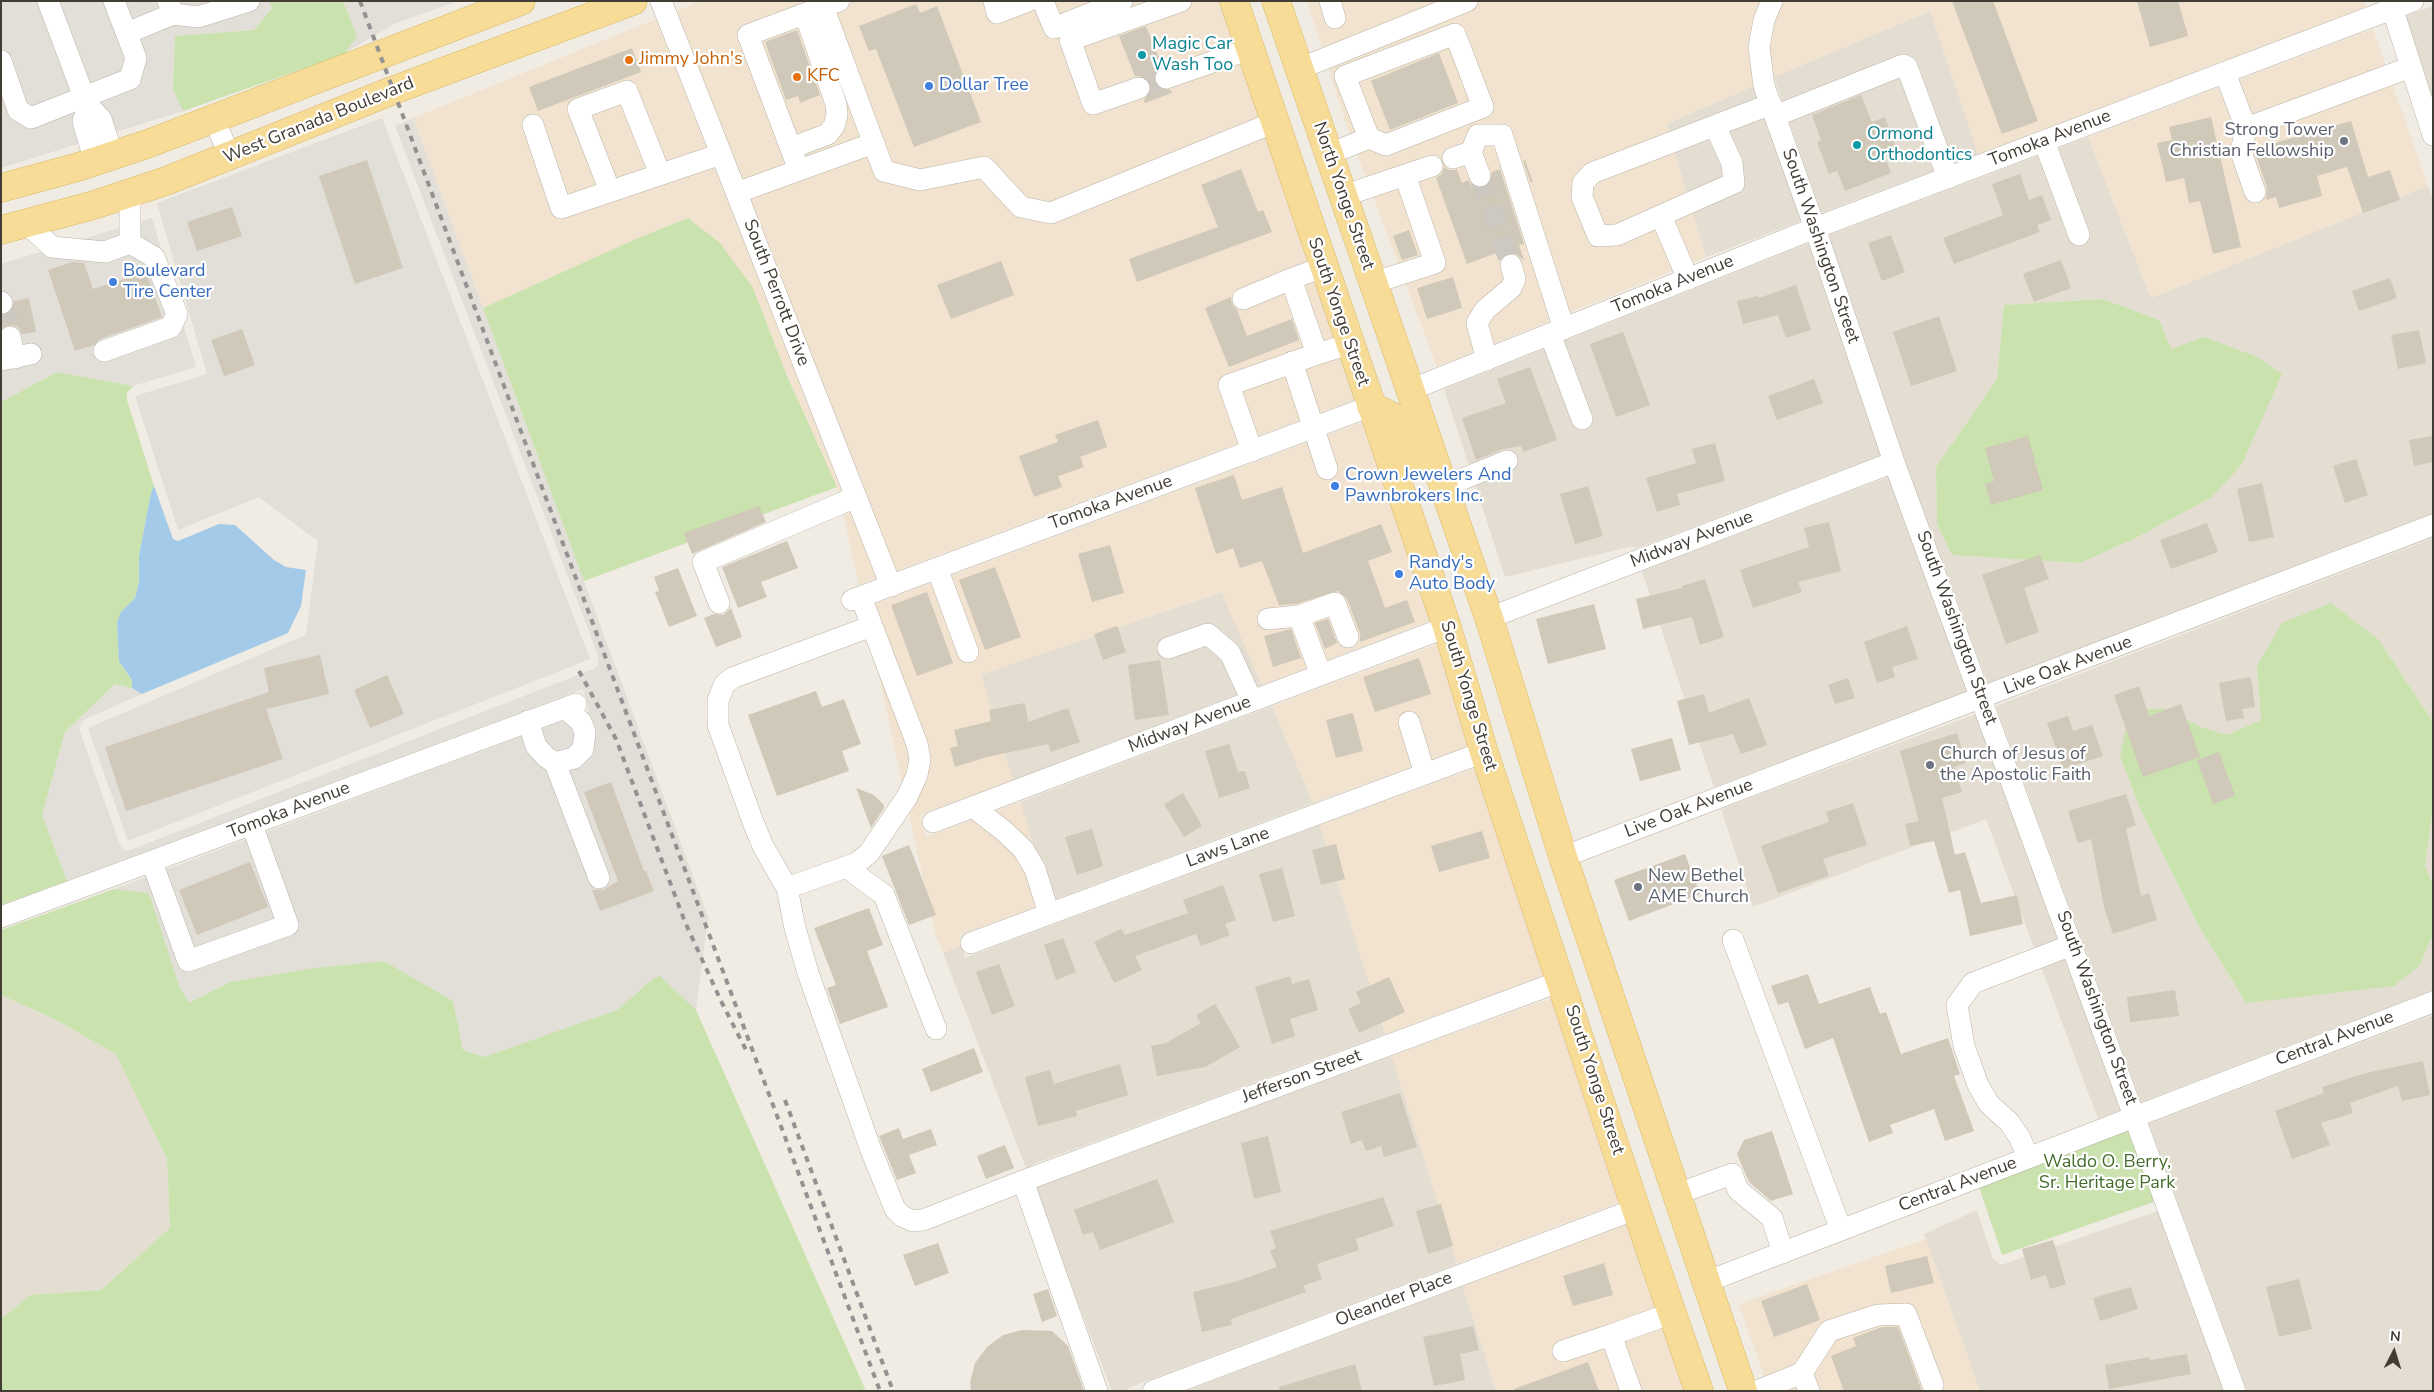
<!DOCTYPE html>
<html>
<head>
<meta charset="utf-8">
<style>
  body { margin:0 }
  #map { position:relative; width:2434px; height:1392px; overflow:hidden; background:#f0ece3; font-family:"Nunito Sans",sans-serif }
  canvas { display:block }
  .frame { position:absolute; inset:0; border:2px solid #413c34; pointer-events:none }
  .north { position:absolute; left:2369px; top:1327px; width:50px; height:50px; -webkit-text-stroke:4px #fff; paint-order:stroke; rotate:5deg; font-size:14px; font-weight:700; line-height:20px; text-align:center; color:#413c34 }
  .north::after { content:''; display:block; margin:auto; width:18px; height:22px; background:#413c34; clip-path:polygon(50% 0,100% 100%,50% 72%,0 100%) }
</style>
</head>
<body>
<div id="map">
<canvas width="2434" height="1392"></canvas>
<div class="frame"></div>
<div class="north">N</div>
</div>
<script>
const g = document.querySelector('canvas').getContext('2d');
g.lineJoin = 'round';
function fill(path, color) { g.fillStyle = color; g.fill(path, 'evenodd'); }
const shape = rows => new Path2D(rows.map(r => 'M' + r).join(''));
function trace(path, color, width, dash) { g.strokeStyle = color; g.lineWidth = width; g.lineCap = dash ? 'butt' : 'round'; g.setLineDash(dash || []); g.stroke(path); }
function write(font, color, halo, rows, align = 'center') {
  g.font = font + ' "Nunito Sans",sans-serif'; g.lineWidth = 4.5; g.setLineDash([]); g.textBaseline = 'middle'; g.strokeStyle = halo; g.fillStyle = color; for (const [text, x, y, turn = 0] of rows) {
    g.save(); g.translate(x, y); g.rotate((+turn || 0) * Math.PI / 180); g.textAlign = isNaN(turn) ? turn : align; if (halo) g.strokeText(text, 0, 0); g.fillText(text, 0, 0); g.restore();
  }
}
fill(shape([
  [2433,6,2433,100,2406,16],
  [1930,11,1978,154,1821,213,1774,77],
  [1754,86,1801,221,1706,257,1666,124],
  [2088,137,2151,298,2428,186,2433,199,2433,513,1988,684,1904,458,1829,235],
  [2103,299,2159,320,2171,349,2212,497,2136,538,2080,563,1952,555,1937,524,1936,467,1997,379,2004,305],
  [1809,243,1881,455,1635,549,1633,546,1505,577,1444,389],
  [1888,477,1968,692,1714,787,1642,571],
  [2433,538,2433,722,2379,640,2257,666,2261,720,2227,735,2201,727,2120,756,2140,808,2196,921,2246,1003,2420,965,2433,934,2433,990,2141,1102,1996,706],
  [1222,592,1262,685,1013,780,980,675],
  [1272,706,1313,803,1051,901,1020,802],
  [1976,714,2121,1110,2098,1119,1986,819,1753,907,1721,809],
  [2433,807,2433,886,2425,866],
  [1320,825,1385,1034,1031,1165,1037,1187,1392,1056,1457,1264,1128,1388,1129,1391,1112,1391,943,953,961,945,965,958],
  [1,995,54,1019,116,1054,167,1159,170,1228,101,1290,30,1295,1,1319],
  [2433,1015,2433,1391,2247,1391,2149,1124],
  [1977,1210,1993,1259,2001,1265,2158,1211,2224,1391,1980,1391,1924,1234],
  [1463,1286,1496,1391,1186,1391]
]), '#e3ded1');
fill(shape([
  [701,1,1219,1,1357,399,896,571,676,11],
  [1307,1,1761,1,1754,18,1749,49,1754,86,1666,124,1706,257,1437,367,1348,130],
  [1784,1,2364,1,2366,7,1978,154,1930,11,1774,77,1769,47,1774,23],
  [656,19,876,578,859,585,838,491,787,376,753,288,687,218,638,238,483,308,413,118],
  [2373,29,2428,186,2151,298,2088,137],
  [1365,421,1433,620,1262,685,1221,592,981,675,1013,780,920,815,926,837,1020,802,1051,901,959,935,961,945,943,953,935,933,864,608],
  [1440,643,1471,745,1313,803,1272,706],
  [1478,767,1544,976,1385,1034,1320,825],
  [1551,998,1620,1202,1457,1264,1392,1056],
  [1628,1224,1686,1391,1496,1391,1463,1286],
  [1926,1239,1980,1391,1769,1391,1739,1304]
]), '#f1e3cf');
fill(shape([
  [1,1,269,1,272,7,254,30,175,36,173,89,183,111,1,168],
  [343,1,457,1,394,24,346,52,357,36],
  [382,118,590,659,128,841,88,728,306,635,318,541,259,497,178,530,135,396,207,374,157,203],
  [413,118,708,917,696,1010,659,976,654,978,617,1010,484,1057,463,1050,453,1001,384,961,314,968,230,982,189,1003,180,988,149,893,114,889,589,711,583,689,67,881,42,815,65,732,115,684,132,688,142,694,85,719,81,723,79,729,120,845,123,849,128,851,593,669,598,665,598,655,395,126],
  [152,218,196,367,133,386,57,372,1,402,1,264]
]), '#e2ded8');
fill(shape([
  [269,1,343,1,357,36,345,54,183,111,173,89,175,36,254,30,272,8],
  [688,218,720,243,753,288,787,376,837,487,584,581,483,308,638,238],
  [2103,299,2159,320,2171,349,2205,337,2257,357,2282,374,2242,464,2212,497,2136,538,2080,563,1952,555,1937,524,1936,467,1997,379,2004,305],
  [57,372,133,386,127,393,127,400,154,486,151,493,139,556,139,582,135,598,121,612,117,622,119,661,132,680,132,688,115,684,65,732,42,815,67,881,1,905,1,402],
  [2331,603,2379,640,2433,722,2433,807,2425,866,2433,886,2433,934,2420,965,2394,986,2246,1003,2196,921,2140,808,2120,756,2130,711,2163,708,2201,727,2227,735,2261,720,2257,666,2282,623],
  [114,889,149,893,180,988,189,1003,230,982,314,968,384,961,453,1001,463,1050,484,1057,617,1010,654,978,660,976,696,1010,866,1391,1,1391,1,1319,30,1295,101,1290,170,1228,167,1159,116,1054,54,1019,1,995,1,930],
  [2135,1117,2165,1198,2002,1255,1976,1178]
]), '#cae2ae');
fill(shape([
  [154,486,173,539,178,541,219,524,235,525,274,560,286,567,306,570,301,606,288,633,142,694,132,688,132,680,119,661,117,622,121,612,135,598,139,582,139,556,151,493]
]), '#a3cbe9');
fill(shape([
  [1952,1,1993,1,2038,121,2002,134],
  [2137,1,2178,1,2188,36,2150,47],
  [916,4,920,13,937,6,981,122,914,147,876,49,869,51,859,26],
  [1146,26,1162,66,1154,75,1154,83,1158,88,1171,90,1172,93,1145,103,1144,100,1151,91,1151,83,1142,76,1135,76,1119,36],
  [797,30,820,95,800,103,798,96,786,100,765,42],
  [632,48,641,72,538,111,529,87],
  [1439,53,1458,103,1390,130,1371,81],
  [1861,95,1872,122,1885,117,1896,148,1883,153,1891,173,1845,191,1837,171,1829,174,1817,142,1821,140,1812,115],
  [2211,117,2241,247,2213,254,2200,201,2189,203,2184,178,2166,182,2157,143,2172,140,2169,127],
  [2351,121,2368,177,2390,170,2400,200,2363,213,2347,167,2317,176,2322,196,2279,208,2276,197,2266,200,2267,188,2254,149],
  [367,160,403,268,355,284,319,176],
  [1525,160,1533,182,1531,183,1523,161],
  [1444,167,1450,170,1457,170,1462,183,1468,180,1472,186,1478,188,1489,184,1492,172,1500,169,1524,244,1519,245,1524,260,1514,253,1508,253,1499,261,1496,253,1467,264,1436,178,1442,174],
  [1241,169,1258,212,1263,210,1272,232,1137,282,1129,259,1218,227,1201,185],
  [2020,174,2029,200,2042,195,2051,220,2037,225,2040,232,1954,264,1943,238,2003,215,1992,184],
  [232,207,242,236,197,251,187,222],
  [1409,230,1418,255,1402,260,1393,236],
  [1891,235,1905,272,1882,281,1868,243],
  [2061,260,2071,288,2034,302,2023,274],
  [1001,261,1014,295,951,319,937,285],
  [73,262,84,263,93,289,146,272,162,317,100,339,94,345,75,351,48,270],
  [1453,277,1462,308,1427,319,1417,288],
  [2390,278,2397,298,2359,311,2352,291],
  [1796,285,1811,330,1786,338,1778,315,1743,324,1737,301,1758,296,1759,298],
  [1231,297,1232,304,1237,310,1247,336,1292,319,1299,340,1229,367,1205,308],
  [29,298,36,332,22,334,19,328,13,325,1,328,1,315,11,311,14,301],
  [1939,316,1957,371,1911,386,1893,332],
  [242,329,255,365,224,376,211,340],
  [2419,330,2426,363,2398,369,2391,335],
  [1623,332,1650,405,1616,417,1590,344],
  [1530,367,1557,440,1523,452,1521,446,1503,449,1476,460,1462,418,1506,403,1497,379],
  [1814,379,1823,403,1777,420,1768,396],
  [1098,420,1107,447,1080,457,1084,467,1058,476,1062,487,1034,497,1019,456,1058,442,1055,435],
  [2028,436,2043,490,1991,505,1985,484,1994,481,1985,448],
  [2433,436,2433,462,2414,466,2409,440],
  [1715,443,1725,481,1677,494,1680,505,1657,512,1646,478,1696,463,1692,449],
  [2356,459,2368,495,2345,503,2333,466],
  [1234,475,1242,500,1282,487,1303,553,1381,524,1392,552,1368,561,1385,608,1407,600,1415,622,1360,642,1360,633,1347,599,1338,591,1296,604,1279,605,1262,561,1240,568,1233,548,1216,554,1195,488],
  [2262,483,2274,537,2249,542,2237,489],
  [1588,486,1603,536,1575,544,1560,494],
  [759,506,766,522,692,554,684,533],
  [1829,522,1841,571,1798,582,1802,592,1753,608,1740,570,1809,547,1804,528],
  [2207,523,2218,552,2171,569,2160,540],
  [787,541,798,568,761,582,767,597,738,608,722,567],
  [1110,545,1124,593,1092,602,1078,554],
  [2040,555,2049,579,2024,588,2039,632,2006,644,1982,575],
  [995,567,1021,637,985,650,959,580],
  [678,568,697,616,669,627,655,592,659,591,654,577],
  [1705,579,1724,637,1700,645,1692,617,1643,629,1636,599,1682,588,1682,586],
  [927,592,953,663,917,676,891,605],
  [1594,604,1606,649,1548,664,1536,619],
  [731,608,742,637,716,647,704,618,714,614,723,615],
  [1328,619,1337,643,1325,649,1315,623],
  [1117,626,1126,652,1103,660,1094,634],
  [1907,626,1918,659,1892,667,1895,677,1877,683,1864,642],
  [1291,629,1301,658,1273,667,1264,636],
  [320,655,329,694,266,709,283,759,126,811,105,747,269,692,264,668],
  [1419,658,1431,694,1375,712,1363,677],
  [1160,660,1169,715,1135,720,1128,665],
  [387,675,404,714,370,728,354,690],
  [2251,677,2255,707,2242,709,2244,718,2226,721,2219,683],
  [1848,678,1855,698,1835,704,1828,685],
  [2139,686,2149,716,2181,704,2200,757,2143,777,2114,695],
  [816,691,822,707,844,699,861,744,842,751,849,771,777,796,748,715],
  [1704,694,1709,713,1749,698,1767,745,1741,754,1733,734,1689,745,1677,701],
  [1025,703,1028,722,1068,708,1080,742,1051,752,1048,744,987,757,955,767,950,748,958,746,954,730,991,721,989,710],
  [1353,713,1363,751,1336,758,1326,720],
  [2068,716,2073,731,2092,725,2103,756,2063,769,2047,723],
  [1957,733,1966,763,1954,767,1962,792,1942,798,1955,855,1965,852,1981,903,2017,895,2023,924,1970,936,1960,890,1949,893,1934,841,1910,846,1905,824,1919,821,1900,751],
  [1672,738,1681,770,1640,781,1631,749],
  [1229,744,1238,772,1245,771,1250,788,1219,798,1205,751],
  [2219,752,2235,796,2213,804,2197,760],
  [611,782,644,871,646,871,654,891,600,911,592,890,603,890,618,881,584,792],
  [856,788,874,795,884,805,884,808,871,828],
  [1183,793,1202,826,1184,837,1164,804],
  [2126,794,2136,825,2126,829,2141,896,2149,893,2157,920,2113,934,2104,907,2091,839,2078,843,2068,811],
  [1853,803,1867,845,1823,859,1829,876,1778,893,1761,846,1829,822,1826,812],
  [1092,829,1103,866,1077,875,1065,837],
  [1482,831,1490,858,1439,872,1431,846],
  [1336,844,1345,879,1321,885,1312,850],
  [909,845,936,915,909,925,882,856],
  [1685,854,1700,894,1629,921,1614,880],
  [250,862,268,907,197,935,179,890],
  [1282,868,1295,916,1273,922,1259,874],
  [1223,885,1236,920,1225,924,1230,935,1201,946,1196,934,1135,956,1142,970,1114,983,1094,942,1121,929,1125,935,1188,913,1183,900],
  [869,908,883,945,867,951,888,1007,840,1024,827,988,836,985,814,928],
  [1063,938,1076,972,1056,980,1044,945],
  [999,964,1015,1006,992,1015,976,972],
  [1808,974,1819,1004,1870,987,1880,1014,1886,1012,1901,1054,1948,1038,1960,1074,1954,1076,1974,1131,1945,1141,1934,1109,1890,1125,1893,1133,1869,1142,1833,1038,1805,1049,1788,1002,1778,1005,1771,986],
  [1290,976,1292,984,1309,979,1318,1010,1290,1019,1295,1036,1272,1044,1255,987],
  [1389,977,1405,1012,1359,1033,1348,1009,1361,1003,1356,992],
  [2175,990,2179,1016,2130,1022,2127,997],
  [1215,1004,1240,1047,1205,1067,1157,1076,1151,1046,1166,1043,1201,1023,1196,1015],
  [974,1048,983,1072,931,1092,922,1069],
  [2423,1061,2430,1095,2402,1101,2398,1086,2350,1103,2353,1113,2321,1123,2330,1145,2292,1159,2275,1111,2324,1093,2322,1087,2366,1073],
  [1120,1064,1128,1095,1076,1111,1077,1116,1038,1126,1025,1077,1050,1070,1054,1084],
  [1400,1093,1417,1147,1384,1157,1381,1146,1366,1151,1362,1140,1351,1144,1341,1112],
  [899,1128,903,1139,931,1129,937,1145,909,1155,916,1173,897,1180,879,1136],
  [1772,1131,1793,1194,1771,1201,1749,1182,1737,1154,1744,1140],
  [1268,1136,1281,1192,1254,1199,1241,1143],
  [1005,1145,1014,1168,986,1179,977,1156],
  [1157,1179,1174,1222,1100,1250,1093,1232,1083,1235,1074,1210],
  [1383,1197,1394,1226,1356,1239,1359,1250,1317,1264,1322,1279,1303,1286,1306,1292,1231,1319,1232,1325,1202,1332,1193,1292,1235,1282,1277,1267,1270,1251,1276,1248,1270,1231],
  [1441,1204,1453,1246,1428,1254,1416,1211],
  [2053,1240,2066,1284,2050,1289,2046,1275,2031,1280,2022,1249],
  [938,1243,949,1273,915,1286,903,1255],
  [1927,1256,1934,1283,1891,1293,1885,1266],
  [1604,1263,1613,1295,1573,1306,1563,1276],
  [2299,1279,2312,1329,2279,1337,2266,1287],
  [1807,1284,1820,1320,1774,1337,1761,1301],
  [2131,1287,2138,1309,2100,1321,2093,1298],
  [1048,1289,1057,1316,1042,1322,1033,1294],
  [1473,1326,1479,1350,1460,1354,1465,1380,1434,1386,1423,1337],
  [1882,1327,1898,1327,1922,1391,1844,1391,1831,1356,1856,1346,1853,1338],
  [1022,1330,1052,1331,1068,1346,1084,1391,971,1391,970,1382,975,1363,987,1347,1003,1335],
  [2187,1354,2191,1374,2109,1389,2105,1365,2149,1357,2150,1360],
  [1588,1362,1599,1391,1515,1391,1514,1389],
  [1355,1364,1362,1391,1280,1391,1279,1387]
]), '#d0c8b9');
trace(shape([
  [1139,88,1166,78],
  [1480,176,1511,265],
  [2,303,10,337]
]), '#cdc9c0', 21, [21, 11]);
const minor = shape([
  [48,1,84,97,130,79,136,58,114,1],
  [168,1,173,14,198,17,249,1],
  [661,1,891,586],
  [821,1,884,171,920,180,984,167,1021,207,1051,213,1275,122],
  [994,1,997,13,1028,1],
  [1043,1,1054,28,1122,1],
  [1330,1,1335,18],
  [1772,1,1764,20,1759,47,1764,86,1815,228,1894,462,2235,1391],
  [2390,1,2433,135],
  [127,33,173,14],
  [1,61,18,110,31,118,84,97,89,106,101,119,113,156],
  [1299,69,1467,1],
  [2225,73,2246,128,2411,67],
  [1166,78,1250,49],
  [1139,88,1093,104,1070,40,1181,1],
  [89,106,83,121,95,162],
  [1775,116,1903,65,1907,67,1948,178],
  [214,119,230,157],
  [533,125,561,208,721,154],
  [1715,126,1732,163,1734,183,1617,235,1598,236,1582,197,1583,183,1592,173,1771,104],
  [2246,128,2241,152,2255,192],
  [2044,141,2079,235],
  [791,148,828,134,834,126,837,115,836,104,805,14],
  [1471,152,1480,176],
  [1329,154,1369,138,1345,76,1455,34,1483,107,1386,145,1369,138],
  [1453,158,1471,152,1478,135,1502,135,1564,329],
  [799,170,748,35,839,1],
  [610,191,578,109,627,91,660,174],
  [736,193,874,143],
  [1343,196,1432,166],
  [1661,216,1688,279],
  [27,224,52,247,105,252,130,243,130,193],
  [1373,283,1435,263,1405,175],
  [1243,299,1291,279],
  [1,302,2,303],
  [1550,334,1582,419],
  [10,337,15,358],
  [104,351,171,327,177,314,154,257,130,243],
  [1317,354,1349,344],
  [1,360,31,354],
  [1487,360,1477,323,1485,310,1511,288,1515,279,1511,265],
  [1292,362,1327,469],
  [1410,390,1815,228,2413,1],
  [1252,451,1229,385,1317,354,1291,279,1323,267],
  [1443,487,1507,461],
  [937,568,968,652],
  [861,597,917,744,920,759,917,775,907,797,869,853,857,863,787,888,795,928,808,973,871,1150,895,1209,902,1216,913,1221,923,1220,1023,1181],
  [852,600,1371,406],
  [719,603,703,562,856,497],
  [1299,616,1321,675],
  [1489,618,1894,462],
  [1268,619,1299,616,1335,603,1348,637],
  [1168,648,1208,634,1230,653,1252,701],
  [565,708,581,722,585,732,583,749,574,758,555,763,599,878],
  [528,721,536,746,546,757,555,763],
  [1409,722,1425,774],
  [973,807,1004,831,1023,849,1035,869,1049,914],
  [933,822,1447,627],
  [1563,857,2433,525],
  [152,862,188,961,288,925,252,825],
  [846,867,884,895,936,1029],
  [787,888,763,846,753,822,718,725,718,701,724,685,732,678,872,626],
  [1,917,576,704],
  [1733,940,1841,1230],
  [971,943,1484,752],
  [2028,1158,2020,1138,2009,1122,1989,1104,1978,1085,1964,1046,1957,1005,1973,983,2072,945],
  [1677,1194,1732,1174,1738,1190,1772,1218,1783,1253],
  [1706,1282,2433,1002],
  [1563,1351,1611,1335],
  [1802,1373,1829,1331,1878,1315,1906,1314,1933,1385],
  [1097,1391,1023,1181,1561,981],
  [1153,1391,1636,1209],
  [1631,1391,1611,1335,1672,1313],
  [1757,1391,1802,1373,1809,1391]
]);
const major = shape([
  [1234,1,1447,627,1484,752,1636,1209,1699,1391],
  [1276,1,1489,618,1563,857,1743,1391],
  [1,188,78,167,150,143,521,1],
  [1,230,94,205,166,181,394,90,633,1],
  [1371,406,1391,416,1404,427,1416,458]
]);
trace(minor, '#bab4a7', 22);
trace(major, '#d9b968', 29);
trace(minor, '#fff', 21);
trace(major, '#f6dc96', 28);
trace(shape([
  [360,1,880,1391],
  [579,671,616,739,685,922,721,1001,746,1050],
  [785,1100,893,1391]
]), '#929292', 4, [6, 6]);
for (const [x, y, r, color] of [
  [1142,55,5,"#0f9aa8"],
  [629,60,5,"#e8710a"],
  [797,77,5,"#e8710a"],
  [929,86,5,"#3f7fe0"],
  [2344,141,5,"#6b7280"],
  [1857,145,5,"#0f9aa8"],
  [113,282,5,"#3f7fe0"],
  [1335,486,5,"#3f7fe0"],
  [1399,574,5,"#3f7fe0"],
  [1930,765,5,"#6b7280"],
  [1638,887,5,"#6b7280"]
]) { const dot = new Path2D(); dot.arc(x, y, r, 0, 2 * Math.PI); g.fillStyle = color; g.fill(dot); trace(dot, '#fff', 2); }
write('18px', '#0d838f', '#fff', [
  ["Magic Car",1152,45],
  ["Wash Too",1152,66],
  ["Ormond",1867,135],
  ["Orthodontics",1867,156]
], 'left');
write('18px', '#c56008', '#fff', [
  ["Jimmy John's",639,60],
  ["KFC",807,77]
], 'left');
write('18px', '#366cbe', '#fff', [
  ["Dollar Tree",939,86],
  ["Boulevard",123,272],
  ["Tire Center",123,293],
  ["Crown Jewelers And",1345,476],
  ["Pawnbrokers Inc.",1345,497],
  ["Randy's",1409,564],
  ["Auto Body",1409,585]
], 'left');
write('18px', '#413c34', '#fff', [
  ["West Granada Boulevard",319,121,-22],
  ["Tomoka Avenue",2050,139,-21],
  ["North Yonge Street",1343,196,71],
  ["South Washington Street",1820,246,71],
  ["Tomoka Avenue",1673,285,-22],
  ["South Perrott Drive",776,293,69],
  ["South Yonge Street",1338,312,71],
  ["Tomoka Avenue",1111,503,-20],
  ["Midway Avenue",1692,540,-21],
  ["South Washington Street",1956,628,70],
  ["Live Oak Avenue",2068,666,-21],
  ["South Yonge Street",1468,696,73],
  ["Midway Avenue",1190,725,-21],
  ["Live Oak Avenue",1689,809,-21],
  ["Tomoka Avenue",289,811,-21],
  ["Laws Lane",1228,848,-20],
  ["South Washington Street",2096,1008,70],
  ["Central Avenue",2335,1039,-21],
  ["Jefferson Street",1302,1077,-20],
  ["South Yonge Street",1594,1080,72],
  ["Central Avenue",1958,1185,-21],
  ["Oleander Place",1394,1300,-21]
]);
write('18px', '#5b616d', '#fff', [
  ["Strong Tower",2334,131,"right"],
  ["Christian Fellowship",2334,152,"right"],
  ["Church of Jesus of",1940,755],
  ["the Apostolic Faith",1940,776],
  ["New Bethel",1648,877],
  ["AME Church",1648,898]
], 'left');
write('18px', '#446d2d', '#fff', [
  ["Waldo O. Berry,",2107,1163],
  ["Sr. Heritage Park",2107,1184]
]);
</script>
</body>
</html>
